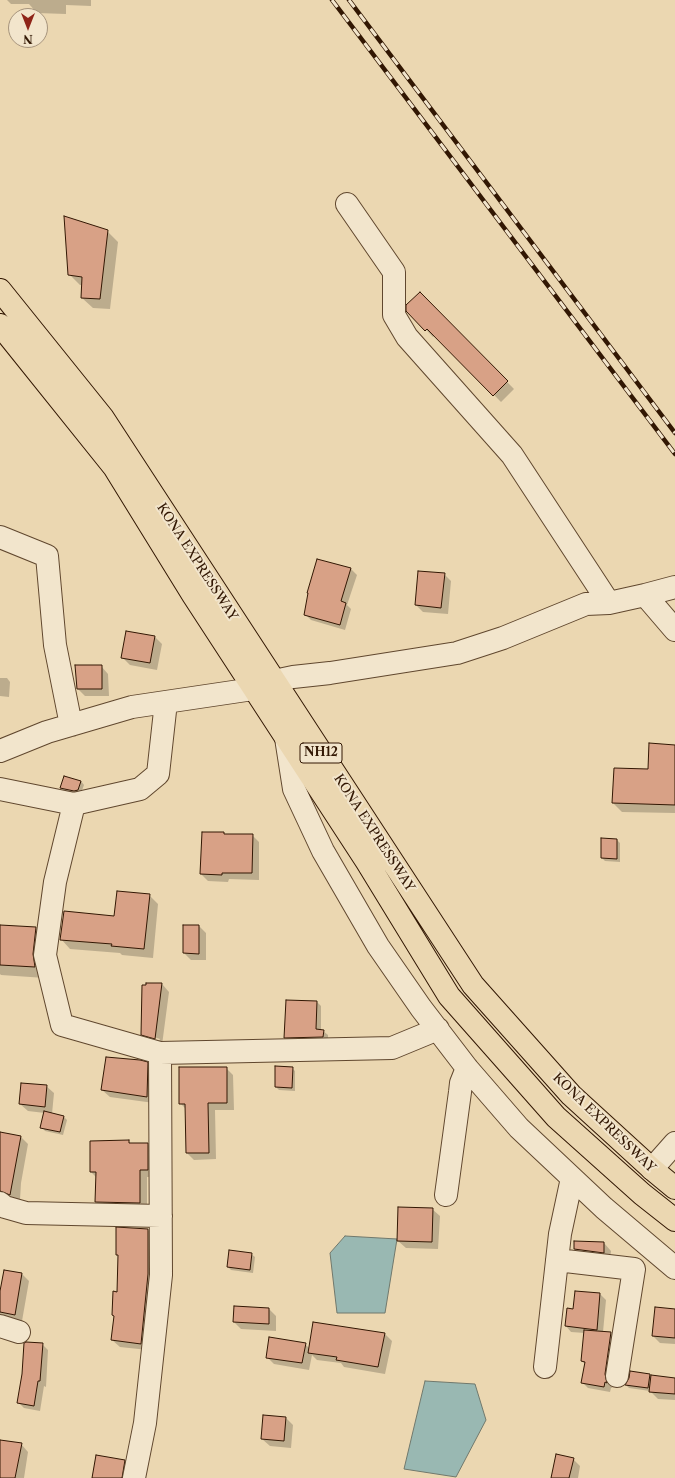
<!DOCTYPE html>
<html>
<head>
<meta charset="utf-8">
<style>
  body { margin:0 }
  #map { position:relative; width:675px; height:1478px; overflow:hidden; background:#ebd7b1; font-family:"Libre Caslon Text",serif }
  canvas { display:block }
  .north { position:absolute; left:8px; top:8px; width:40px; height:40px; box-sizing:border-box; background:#f2e5cc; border:1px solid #a5937c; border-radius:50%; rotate:180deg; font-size:11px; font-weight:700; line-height:16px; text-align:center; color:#321703 }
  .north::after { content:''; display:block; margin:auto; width:14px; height:18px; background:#8f2418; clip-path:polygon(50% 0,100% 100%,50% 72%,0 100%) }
</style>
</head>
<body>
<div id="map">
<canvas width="675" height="1478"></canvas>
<div class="north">N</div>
</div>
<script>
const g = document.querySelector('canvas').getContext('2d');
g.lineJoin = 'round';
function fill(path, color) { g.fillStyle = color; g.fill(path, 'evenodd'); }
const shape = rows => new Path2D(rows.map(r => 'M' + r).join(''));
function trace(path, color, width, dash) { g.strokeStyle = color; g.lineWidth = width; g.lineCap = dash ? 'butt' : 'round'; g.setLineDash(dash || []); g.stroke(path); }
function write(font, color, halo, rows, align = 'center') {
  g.font = font + ' "Libre Caslon Text",serif'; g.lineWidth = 4; g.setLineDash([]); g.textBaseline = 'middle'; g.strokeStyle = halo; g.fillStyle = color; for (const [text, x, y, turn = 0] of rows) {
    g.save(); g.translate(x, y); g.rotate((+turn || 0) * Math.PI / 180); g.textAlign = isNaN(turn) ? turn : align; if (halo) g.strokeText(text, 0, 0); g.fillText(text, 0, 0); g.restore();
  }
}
const water = shape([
  [345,1236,397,1239,385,1313,337,1313,330,1253,345,1236],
  [425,1381,475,1384,486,1420,456,1477,404,1469,425,1381]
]);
fill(water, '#99b8b2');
trace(water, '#70786c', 1);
fill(shape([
  [7,0,91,0,91,6,66,5,66,14,37,13,29,4,11,4],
  [107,231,118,242,110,309,93,308,82,298,83,285,80,285,69,274],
  [420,294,514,389,501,402,435,335,433,337,408,311],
  [317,560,351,569,357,575,347,605,351,609,345,630,311,620,305,614],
  [444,574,451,581,448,614,423,612,416,605],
  [155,637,162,644,157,670,130,665,123,658],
  [101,666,108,674,109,696,85,696,78,689],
  [0,678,7,678,10,682,9,697,0,696],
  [675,746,675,813,622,812,613,803],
  [81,781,84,785,81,793,78,794,65,792,61,788],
  [225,835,252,835,259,842,259,880,229,879,228,882,208,881,201,874],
  [617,840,620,843,620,862,605,861,602,858],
  [149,895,158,904,153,958,122,955,120,953,70,949,61,939,115,917],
  [0,926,36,928,46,939,45,978,1,975,0,974],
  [199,926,206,933,206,960,191,960,184,953],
  [147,984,162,984,169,992,162,1045,149,1041,142,1034],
  [148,1035,160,1039,159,1041,148,1038],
  [317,1002,321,1006,321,1030,323,1031,328,1035,328,1041,290,1042,285,1037],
  [147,1063,154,1071,154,1103,110,1097,102,1090],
  [226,1068,233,1075,234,1110,215,1110,216,1159,194,1160,187,1153,186,1109,180,1103],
  [292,1068,295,1071,295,1091,279,1090,276,1087],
  [46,1086,54,1093,52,1114,64,1117,67,1120,63,1135,45,1131,42,1127,45,1113,28,1111,20,1104],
  [0,1133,21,1137,28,1144,21,1183,20,1200,0,1199],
  [128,1141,131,1144,148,1144,155,1151,155,1177,147,1177,147,1210,104,1209,96,1202,97,1178,91,1172],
  [432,1209,440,1216,438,1249,406,1248,398,1241],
  [148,1230,155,1237,148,1350,120,1347,112,1340,115,1317,113,1315,118,1293,119,1257,117,1254],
  [604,1243,611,1251,610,1260,582,1256,575,1249],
  [251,1254,255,1257,253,1273,231,1270,228,1267],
  [4,1271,22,1274,29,1281,22,1321,5,1318,0,1314,0,1297],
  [576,1292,600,1294,606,1300,603,1332,611,1333,617,1339,610,1381,612,1388,611,1388,610,1392,588,1388,582,1382,585,1364,582,1361,585,1333,571,1332,566,1326,574,1310],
  [269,1309,276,1316,276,1331,241,1329,234,1322],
  [675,1310,675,1344,660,1343,653,1336],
  [314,1323,385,1334,392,1341,385,1374,344,1367,341,1363,317,1360,312,1355,309,1370,274,1364,267,1357,305,1344,310,1349],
  [42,1344,48,1350,46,1387,44,1386,40,1411,24,1408,18,1402],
  [650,1375,651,1376,675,1379,675,1400,658,1399,650,1391,629,1388,626,1385],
  [286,1418,293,1425,291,1448,270,1446,262,1439],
  [0,1441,21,1444,28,1452,24,1478,0,1478],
  [573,1459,580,1466,578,1478,552,1478],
  [124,1461,132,1468,130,1478,93,1478]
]), '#0003');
const building = shape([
  [64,216,108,230,100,299,81,298,82,277,68,275,64,216],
  [420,292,508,381,493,396,427,329,425,331,406,311,406,305,420,292],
  [317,559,351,568,341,601,346,603,340,625,304,615,308,593,307,593,317,559],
  [418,571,445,573,441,608,415,605,418,571],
  [126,631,155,636,150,663,121,658,126,631],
  [75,665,102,665,102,689,77,689,75,665],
  [649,743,675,745,675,805,612,803,614,768,648,769,649,743],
  [64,776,81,781,78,790,74,791,60,788,64,776],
  [202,832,224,832,224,834,253,834,252,873,222,873,222,875,200,874,202,832],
  [601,838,617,839,617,859,601,858,601,838],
  [117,891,150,894,144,949,111,946,112,944,60,940,64,911,114,916,117,891],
  [0,925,36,927,33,954,35,967,0,965,0,925],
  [183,925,199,925,199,954,183,953,183,925],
  [146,983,162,983,155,1039,141,1035,142,985,146,985,146,983],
  [286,1000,317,1001,316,1029,324,1030,323,1037,284,1038,286,1000],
  [106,1057,140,1060,148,1062,147,1097,101,1090,106,1057],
  [275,1066,293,1067,292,1088,275,1087,275,1066],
  [179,1067,227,1067,227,1103,208,1103,209,1153,186,1153,185,1104,179,1104,179,1067],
  [21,1083,47,1085,45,1107,19,1104,21,1083],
  [44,1111,64,1116,60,1132,40,1128,44,1111],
  [0,1132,21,1136,10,1195,0,1191,0,1132],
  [129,1140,129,1143,148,1143,148,1170,140,1170,140,1203,95,1202,96,1172,90,1172,90,1141,129,1140],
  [398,1207,433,1208,432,1242,397,1241,398,1207],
  [116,1227,148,1229,148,1274,141,1344,111,1340,114,1316,112,1315,113,1291,117,1292,118,1255,116,1255,116,1227],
  [574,1241,604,1242,604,1253,574,1249,574,1241],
  [229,1250,252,1253,250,1270,227,1267,229,1250],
  [4,1270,22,1273,15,1315,0,1312,0,1291,4,1270],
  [575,1291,600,1293,597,1330,565,1326,567,1308,573,1309,575,1291],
  [234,1306,269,1308,269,1324,233,1322,234,1306],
  [655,1307,675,1309,675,1338,652,1336,655,1307],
  [313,1322,385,1333,378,1367,336,1360,337,1357,308,1353,313,1322],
  [584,1330,611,1332,605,1374,607,1383,605,1382,604,1387,581,1383,585,1362,581,1361,584,1330],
  [269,1337,306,1343,302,1363,266,1358,269,1337],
  [26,1342,43,1343,40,1381,38,1381,34,1406,17,1403,22,1374,24,1343,26,1342],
  [630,1371,650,1374,648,1388,625,1385,629,1378,630,1371],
  [651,1375,675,1378,675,1394,649,1392,651,1375],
  [263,1415,286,1417,284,1441,261,1439,263,1415],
  [0,1440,22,1443,15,1478,0,1478,0,1440],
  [556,1454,574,1458,569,1478,551,1478,556,1454],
  [96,1455,125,1460,122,1478,92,1478,96,1455]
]);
fill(building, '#d8a186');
trace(building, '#321703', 1);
const minor = shape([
  [347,204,394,272,394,315,407,337,512,455,609,603],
  [0,537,47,556,55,645,71,725],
  [645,595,675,630],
  [286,738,294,789,323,851,378,946,421,1008,467,1068,519,1128,604,1208,675,1268],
  [0,751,47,732,132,707,253,689,274,681,293,677,330,673,457,653,503,638,586,604,609,603,645,595,675,587],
  [0,789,74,804,140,789,158,774,166,702],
  [74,804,55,882,45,955,62,1025,160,1053,392,1048,438,1029],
  [652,1169,675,1143],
  [446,1195,460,1092,461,1083,467,1068],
  [0,1203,5,1207,26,1213,161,1216],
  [557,1260,634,1269,617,1376],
  [0,1326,19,1332],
  [545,1367,560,1234,572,1178],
  [134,1478,145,1423,161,1275,160,1053]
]);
const highway = shape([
  [0,290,103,418,473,985,571,1095,652,1169,675,1188],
  [0,325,114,467,193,595,367,862,449,996,556,1117,642,1194,675,1220]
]);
trace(minor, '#60472e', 24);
trace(highway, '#321703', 24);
trace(minor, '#f2e5cc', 22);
trace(highway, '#ebd7b1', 22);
const rail = shape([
  [332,0,675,454],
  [349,0,675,433]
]);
trace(rail, '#321703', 4.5);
trace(rail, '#f2e5cc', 3, [9]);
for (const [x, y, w] of [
  [321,753,42]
]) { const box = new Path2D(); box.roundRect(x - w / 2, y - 10, w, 20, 3); g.fillStyle = '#f2e5cc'; g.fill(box); trace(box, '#321703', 1); }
write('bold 12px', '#321703', null, [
  ["NH12",321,753]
]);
write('13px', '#321703', '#f2e5cc', [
  ["KONA EXPRESSWAY",197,562,57],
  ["KONA EXPRESSWAY",374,833,57],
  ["KONA EXPRESSWAY",604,1123,44]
]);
</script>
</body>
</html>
